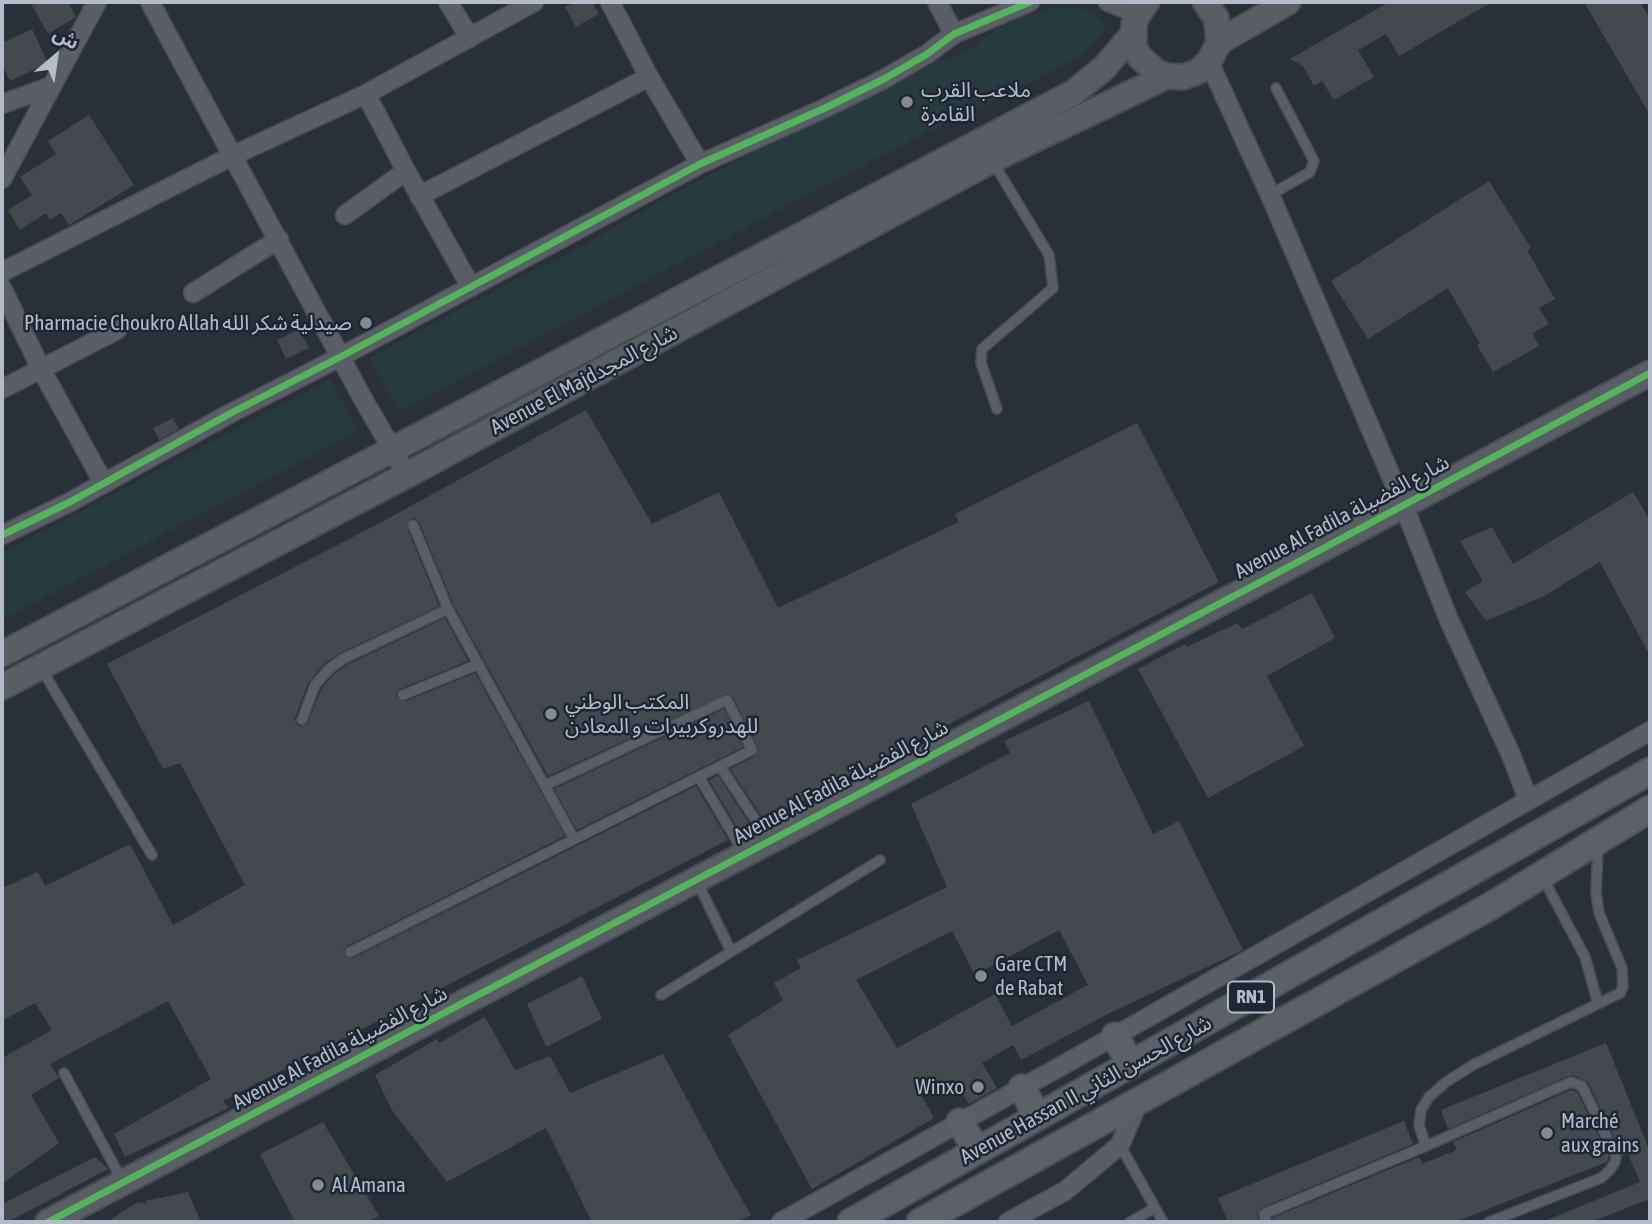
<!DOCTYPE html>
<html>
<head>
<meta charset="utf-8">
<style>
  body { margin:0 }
  #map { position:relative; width:1652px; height:1224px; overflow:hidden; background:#2a3038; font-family:"Asap Condensed","Noto Sans Arabic",sans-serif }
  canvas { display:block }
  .frame { position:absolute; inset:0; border:4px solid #b4bcc9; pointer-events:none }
  .north { position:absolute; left:21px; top:21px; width:70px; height:70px; -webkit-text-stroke:5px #1d2633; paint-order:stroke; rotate:29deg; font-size:19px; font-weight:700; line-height:28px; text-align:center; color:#b4bcc9 }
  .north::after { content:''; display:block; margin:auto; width:24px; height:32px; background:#b4bcc9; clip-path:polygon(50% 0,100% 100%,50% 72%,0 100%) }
</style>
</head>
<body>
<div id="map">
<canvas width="1652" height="1224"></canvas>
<div class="frame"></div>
<div class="north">ش</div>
</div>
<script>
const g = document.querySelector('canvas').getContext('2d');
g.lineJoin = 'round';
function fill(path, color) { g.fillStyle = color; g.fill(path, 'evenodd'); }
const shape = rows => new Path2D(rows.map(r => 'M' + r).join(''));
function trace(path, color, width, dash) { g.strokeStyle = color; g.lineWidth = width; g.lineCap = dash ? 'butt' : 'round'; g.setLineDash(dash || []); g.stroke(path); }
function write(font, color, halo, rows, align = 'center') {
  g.font = font + ' "Asap Condensed","Noto Sans Arabic",sans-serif'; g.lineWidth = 5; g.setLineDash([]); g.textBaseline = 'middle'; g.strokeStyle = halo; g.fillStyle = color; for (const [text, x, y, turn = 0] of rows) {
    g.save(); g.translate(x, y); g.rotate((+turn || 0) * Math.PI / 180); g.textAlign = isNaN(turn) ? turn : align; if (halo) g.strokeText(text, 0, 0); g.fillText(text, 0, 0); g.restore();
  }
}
fill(shape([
  [1054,8,1078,8,1093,12,1101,19,1106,30,1093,45,1078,57,991,103,957,117,828,184,402,410,397,409,369,358,526,274,562,258,665,198,922,65,956,56,969,50,993,31,1018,18],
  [330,379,358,431,2,620,2,553]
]), '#273a3e');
fill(shape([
  [30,2,68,2,76,17,48,34],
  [575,2,592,2,599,14,576,27,565,7],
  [1389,2,1492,2,1399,56,1386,34,1358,50,1374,77,1334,100,1322,81,1314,86,1303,66,1290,59],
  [1584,2,1640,2,1650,19,1650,115],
  [32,29,48,63,10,81,2,64,2,43],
  [89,115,134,185,69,225,61,213,50,220,46,213,20,230,8,210,32,195,20,177,56,154,48,141],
  [1489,181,1531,248,1527,250,1555,299,1539,308,1549,324,1532,333,1539,346,1493,372,1477,345,1480,344,1448,288,1368,339,1331,281],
  [299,329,309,348,286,359,277,340],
  [586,410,652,524,719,492,778,608,959,522,955,514,1137,423,1219,582,765,821,730,769,755,756,759,750,733,697,728,693,548,776,454,606,419,522,415,518,410,519,407,528,439,606,340,653,325,663,308,683,295,718,296,724,300,727,307,725,321,689,334,674,347,665,445,618,468,661,400,689,396,693,397,698,406,701,475,673,565,836,347,946,343,951,346,957,353,958,696,786,728,840,223,1101,229,1108,125,1157,114,1134,211,1079,168,1001,50,1064,59,1078,31,1095,59,1143,2,1184,2,1058,52,1030,35,1003,2,1021,2,888,38,872,45,886,130,844,173,925,245,885,180,763,163,769,107,664,378,524],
  [173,418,179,429,159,440,153,428],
  [1633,492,1650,520,1650,656,1600,562,1544,596,1486,621,1465,592,1483,581,1460,541,1492,527,1513,564],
  [1312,593,1335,638,1267,676,1304,746,1208,798,1138,669,1185,644,1186,647,1238,623,1242,629],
  [1089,701,1153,834,1179,821,1243,950,1108,1014,1021,1060,1013,1045,982,1063,997,1088,969,1104,953,1079,922,1096,934,1118,812,1189,728,1035,783,1000,774,983,801,968,797,960,947,887,911,804,1010,753,1004,741],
  [1059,930,1088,985,1012,1026,995,994,897,1048,856,980,952,931,975,975],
  [724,709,743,747,577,830,554,789],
  [718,775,752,828,741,834,709,780],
  [582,976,602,1019,546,1047,527,1004],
  [485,1017,515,1070,550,1056,570,1093,663,1054,720,1161,751,1215,737,1222,592,1222,546,1128,447,1182,392,1110,375,1075,437,1039,439,1043],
  [1606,1043,1650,1152,1650,1207,1647,1200,1591,1222,1542,1222,1640,1182,1628,1154,1623,1156,1588,1082,1573,1075,1568,1076,1448,1129,1441,1110],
  [1571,1090,1577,1092,1609,1157,1607,1162,1455,1222,1273,1222,1272,1218,1419,1157,1422,1164,1457,1150,1453,1142],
  [1404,1121,1413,1144,1261,1208,1257,1213,1259,1222,1228,1222,1218,1198],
  [323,1122,379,1216,366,1222,295,1222,260,1154],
  [95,1157,108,1169,8,1222,2,1222,2,1204],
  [188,1192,201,1222,107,1222,136,1203,142,1202,147,1206,145,1201]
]), '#444950');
const lane = shape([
  [993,162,1049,255,1053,288,982,349,981,363,997,409],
  [1270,195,1310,172,1314,161,1276,88],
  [413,525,448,609,574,839],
  [41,668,152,855],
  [403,695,479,664],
  [302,720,315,685,329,669,343,659,448,609],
  [720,766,768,839],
  [699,777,744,853],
  [1543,878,1585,957,1598,1003],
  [696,880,731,951],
  [350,952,752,750,727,700,546,785],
  [661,995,880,860],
  [64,1073,123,1182],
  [1120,1145,1163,1222],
  [1426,1146,1571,1082,1582,1086,1616,1156,1615,1162,1610,1170,1601,1178,1489,1222],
  [1130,1222,1155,1208],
  [1266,1222,1264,1214,1426,1146,1419,1125,1421,1110,1429,1097,1446,1082,1473,1065,1620,993,1623,987,1622,968,1599,913,1596,893,1598,847]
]);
const street = shape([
  [150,2,363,399,407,475],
  [448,2,470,38],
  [610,2,649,77,700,164],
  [937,2,954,34],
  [1108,2,1138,14],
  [1209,62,1270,195,1403,504,1449,620,1511,755,1528,799],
  [366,94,406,171,471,287],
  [2,104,52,86],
  [2,179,97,2],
  [419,196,649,77],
  [345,215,406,171],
  [2,272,234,155,366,94,534,2],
  [2,288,41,369,103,482],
  [193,293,279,239],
  [2,389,117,330],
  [2,535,70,502,231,413,342,356,700,164,825,108,884,79,927,54,954,34,1030,2],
  [781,1222,1115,1036,1650,731],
  [1008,1222,1065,1191,1120,1145,1139,1101]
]);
const secondary = shape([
  [1147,2,1138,14,1134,24,1134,46,1139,56,1156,72,1167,76,1183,77,1197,72,1209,62,1219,42,1216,18,1205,2],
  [1219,42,1288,2],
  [2,654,1073,93,1104,68,1133,34],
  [2,687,407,475,1002,155,1167,76],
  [48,1222,1266,579,1650,373]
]);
const primary = shape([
  [1115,1036,1131,1065],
  [1022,1088,1037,1116],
  [960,1122,977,1151],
  [851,1222,1650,771],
  [920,1222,1489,907,1650,809]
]);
trace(lane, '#484c53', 12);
trace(street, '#484c53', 21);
trace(secondary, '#484c53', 28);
trace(primary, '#484c55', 30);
trace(lane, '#5a5e66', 9);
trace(street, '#5a5e66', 18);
trace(secondary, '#595d64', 24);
trace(primary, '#5c6168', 26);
trace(shape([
  [2,535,70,502,231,413,342,356,700,164,825,108,884,79,927,54,954,34,1030,2],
  [48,1222,1266,579,1650,373]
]), '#56b35d', 7);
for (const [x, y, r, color] of [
  [907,102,7,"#848b96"],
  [366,323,7,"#848b96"],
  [551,714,7,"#848b96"],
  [981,976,7,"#848b96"],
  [978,1087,7,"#848b96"],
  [1547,1133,7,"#848b96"],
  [318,1185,7,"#848b96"]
]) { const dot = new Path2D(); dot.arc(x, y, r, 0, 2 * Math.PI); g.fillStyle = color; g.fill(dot); trace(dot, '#1d2633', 2.5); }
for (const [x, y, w] of [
  [1251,997,46]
]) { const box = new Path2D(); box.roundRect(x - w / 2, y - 15.5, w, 31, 5); g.fillStyle = '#1d2633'; g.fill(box); trace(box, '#b4bcc9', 2); }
write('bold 19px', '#b4bcc9', null, [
  ["RN1",1251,997]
]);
write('21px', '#b4bcc9', '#1d2633', [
  ["ملاعب القرب",921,90],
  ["القامرة",921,114],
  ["Pharmacie Choukro Allah صيدلية شكر الله",352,323,"right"],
  ["المكتب الوطني",565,702],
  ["للهدروكربيرات و المعادن",565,726],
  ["Gare CTM",995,964],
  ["de Rabat",995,988],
  ["Winxo",964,1087,"right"],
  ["Marché",1561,1121],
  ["aux grains",1561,1145],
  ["Al Amana",332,1185]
], 'left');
write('21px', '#b4bcc9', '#1d2633', [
  ["Avenue El Majdشارع المجد",584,380,-28],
  ["Avenue Al Fadila شارع الفضيلة",1342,517,-28],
  ["Avenue Al Fadila شارع الفضيلة",841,782,-28],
  ["Avenue Al Fadila شارع الفضيلة",340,1048,-28],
  ["Avenue Hassan II شارع الحسن الثاني",1086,1090,-29]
]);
</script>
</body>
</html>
